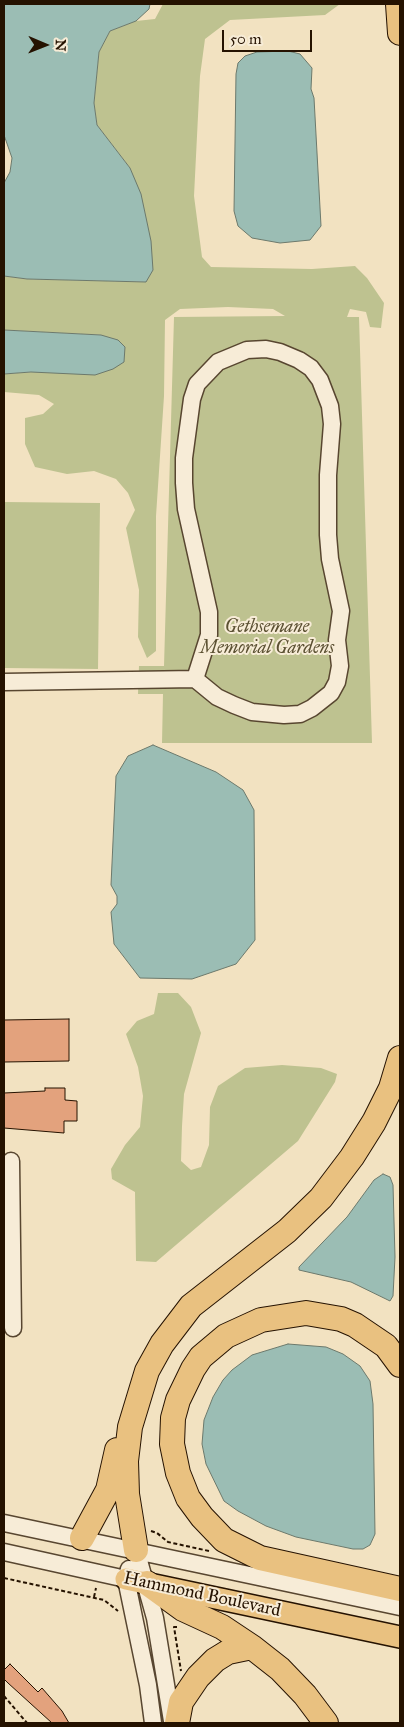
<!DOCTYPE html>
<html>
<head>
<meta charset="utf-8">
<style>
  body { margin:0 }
  #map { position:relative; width:404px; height:1727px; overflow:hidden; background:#f2e2c1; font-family:"IM FELL Great Primer",serif }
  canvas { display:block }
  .frame { position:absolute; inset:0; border:5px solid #251200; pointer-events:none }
  .north { position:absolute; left:20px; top:20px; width:50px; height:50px; -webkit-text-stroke:4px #f7ecd7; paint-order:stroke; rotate:91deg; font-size:14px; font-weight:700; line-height:20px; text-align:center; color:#251200 }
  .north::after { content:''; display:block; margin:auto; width:18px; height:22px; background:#251200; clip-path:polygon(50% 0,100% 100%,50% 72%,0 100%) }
  .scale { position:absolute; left:222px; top:30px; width:90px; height:22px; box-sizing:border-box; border:2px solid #251200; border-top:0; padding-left:6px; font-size:15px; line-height:18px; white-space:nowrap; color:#251200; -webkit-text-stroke:4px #f7ecd7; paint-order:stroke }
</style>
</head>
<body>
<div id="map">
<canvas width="404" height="1727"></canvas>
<div class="frame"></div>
<div class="north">N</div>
<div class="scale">50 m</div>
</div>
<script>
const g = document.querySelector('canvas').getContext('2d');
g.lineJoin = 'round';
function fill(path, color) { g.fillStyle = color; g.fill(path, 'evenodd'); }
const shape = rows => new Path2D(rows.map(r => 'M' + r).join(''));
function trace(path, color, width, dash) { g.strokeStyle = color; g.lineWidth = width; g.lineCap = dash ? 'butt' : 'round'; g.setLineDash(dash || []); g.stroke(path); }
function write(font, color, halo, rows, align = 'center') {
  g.font = font + ' "IM FELL Great Primer",serif'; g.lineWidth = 4; g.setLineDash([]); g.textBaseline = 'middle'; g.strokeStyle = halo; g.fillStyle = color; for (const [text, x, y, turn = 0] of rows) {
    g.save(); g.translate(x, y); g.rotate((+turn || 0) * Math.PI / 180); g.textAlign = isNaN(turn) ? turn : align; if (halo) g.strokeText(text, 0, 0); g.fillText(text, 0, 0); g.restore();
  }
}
fill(shape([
  [163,4,340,4,325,15,230,20,205,39,200,76,194,196,202,257,211,267,312,269,355,266,367,278,384,303,381,328,370,327,366,312,350,309,347,317,359,317,372,743,162,743,163,694,138,694,139,666,164,666,174,317,285,316,273,309,228,307,180,309,165,320,164,396,156,516,156,651,147,658,138,637,139,590,126,528,135,510,128,493,116,479,94,471,67,474,35,467,25,444,25,418,43,414,54,404,39,395,4,392,4,374,31,372,101,335,4,330,4,276,27,279,145,282,130,168,97,125,94,103,99,52,110,31,136,21,155,19],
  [4,502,100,503,98,669,4,668],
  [158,993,178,993,191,1007,201,1033,184,1094,182,1126,181,1161,191,1170,201,1167,209,1145,210,1107,218,1086,245,1068,282,1065,321,1068,337,1074,335,1082,298,1141,156,1262,136,1261,135,1192,112,1179,111,1169,125,1145,140,1127,143,1096,138,1067,126,1034,137,1021,154,1014]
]), '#bec290');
const water = shape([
  [4,4,150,4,149,9,136,21,110,31,99,52,94,103,97,125,130,168,141,194,151,241,153,270,146,282,27,279,4,276,4,183,10,172,12,158,4,135,4,4],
  [288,51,300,54,312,68,311,89,314,98,321,226,310,240,280,243,252,238,238,226,234,211,236,74,238,63,245,56,257,52,288,51],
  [4,330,101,335,118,340,125,347,124,362,113,369,95,375,31,372,4,374,4,330],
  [153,745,216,772,243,790,254,810,255,940,236,964,192,979,140,978,114,944,111,912,117,904,117,896,111,885,116,776,128,756,153,745],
  [383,1174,390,1177,393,1185,395,1257,393,1296,390,1301,351,1282,299,1270,299,1267,347,1217,374,1180,383,1174],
  [288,1344,326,1347,343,1354,360,1366,370,1381,373,1404,375,1534,370,1545,363,1549,353,1549,296,1537,266,1526,238,1511,224,1501,206,1464,202,1444,204,1420,213,1397,223,1380,232,1370,252,1355,288,1344]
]);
fill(water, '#9bbdb4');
trace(water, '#6c796c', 1);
const building = shape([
  [69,1019,69,1061,4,1062,4,1020,69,1019],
  [45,1088,65,1088,65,1100,77,1101,77,1121,64,1121,64,1133,4,1128,4,1093,45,1091,45,1088],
  [10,1664,38,1692,42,1688,62,1711,69,1723,52,1723,8,1683,4,1679,4,1670,10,1664]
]);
fill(building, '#e3a27d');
trace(building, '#251200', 1);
const minor = shape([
  [4,682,195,679,217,697,234,705,252,712,284,715,300,714,312,708,331,693,337,682,340,666,337,640,341,611,330,559,328,535,328,475,332,424,330,406,320,380,311,368,299,360,280,352,266,349,247,350,218,362,197,384,192,399,184,458,184,483,186,509,209,612,209,635,195,679],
  [11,1161,13,1328],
  [4,1523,400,1607],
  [136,1550,155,1618,172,1721],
  [4,1552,126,1579],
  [129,1569,126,1579,148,1685,153,1723]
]);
const major = shape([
  [126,1579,400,1637]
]);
const highway = shape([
  [398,4,400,33],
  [400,1365,386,1346,355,1325,341,1319,306,1313,261,1320,226,1336,201,1357,193,1369,178,1400,173,1418,172,1444,178,1473,188,1498,202,1517,224,1540,260,1558,400,1589],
  [82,1538,108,1490,117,1450],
  [136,1550,127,1494,126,1461,130,1427,147,1371,162,1344,191,1306,287,1231,321,1198,352,1157,374,1122,391,1088,400,1058],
  [147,1583,183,1609,222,1627,252,1647,280,1669,305,1695,326,1723],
  [177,1723,181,1702,198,1677,215,1660,228,1652,252,1647]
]);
trace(minor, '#584630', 19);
trace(major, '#251200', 24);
trace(highway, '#251200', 26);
trace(shape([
  [151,1531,157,1533,168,1542,209,1551],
  [4,1578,104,1600,118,1611],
  [94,1597,96,1588],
  [177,1627,174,1627,181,1671],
  [4,1696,27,1723]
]), '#251200', 2, [4, 2.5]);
trace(minor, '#f7ecd7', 16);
trace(major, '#e9c180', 21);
trace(highway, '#e9c180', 24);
write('italic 18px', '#5b5032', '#f7ecd7', [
  ["Gethsemane",267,628],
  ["Memorial Gardens",267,649]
]);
write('18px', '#251200', '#f7ecd7', [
  ["Hammond Boulevard",202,1595,12]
]);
</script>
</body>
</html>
